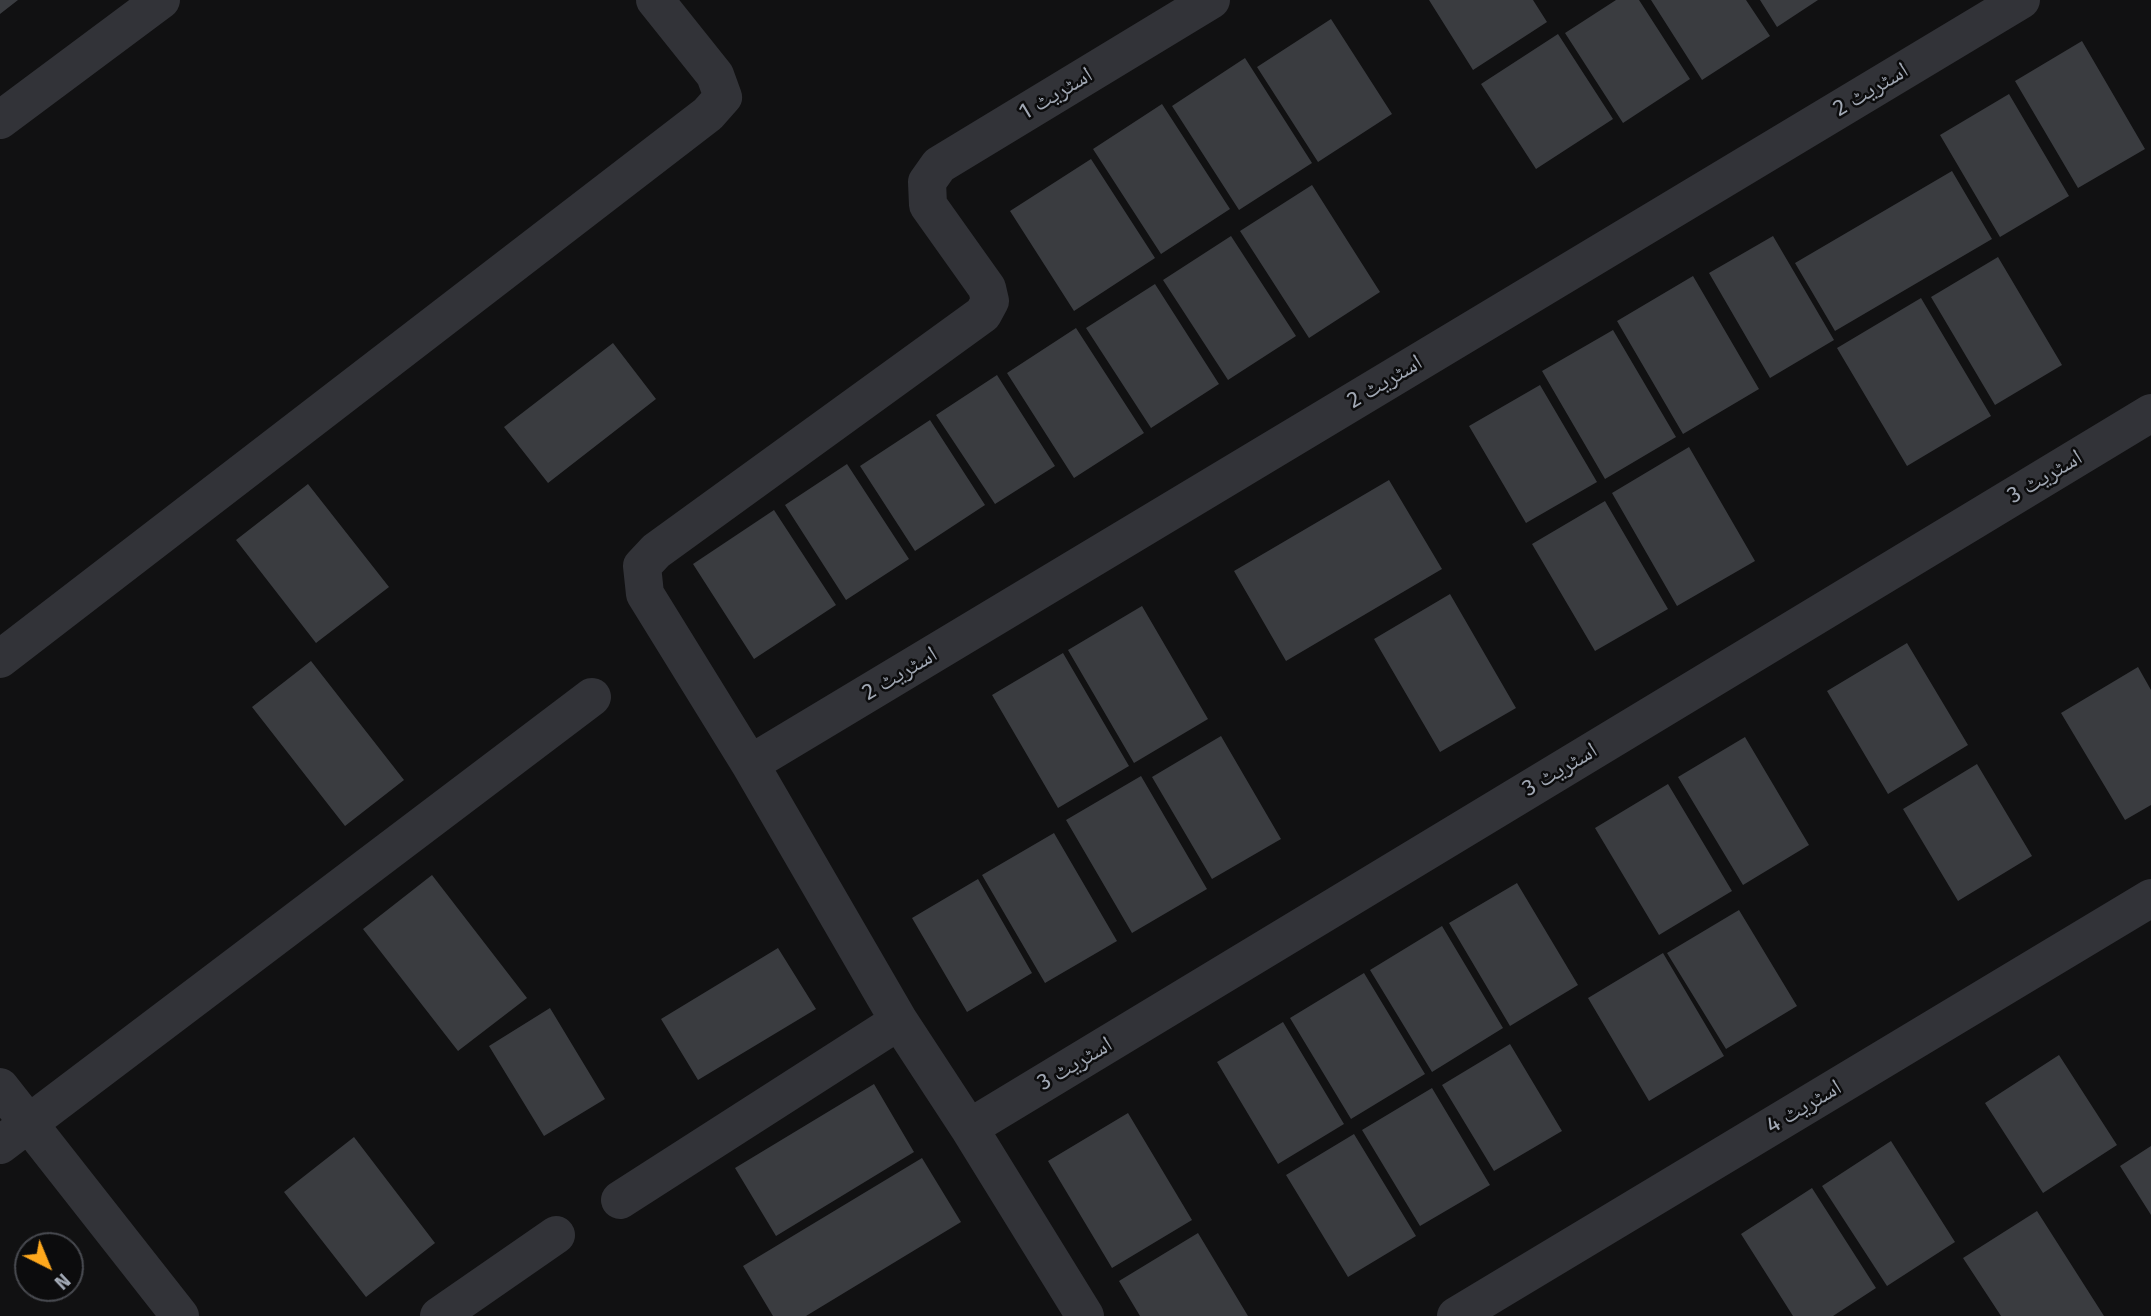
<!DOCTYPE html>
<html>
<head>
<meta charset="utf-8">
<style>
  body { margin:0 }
  #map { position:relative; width:2151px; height:1316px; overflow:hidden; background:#111112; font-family:"Fira Sans",sans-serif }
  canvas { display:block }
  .north { position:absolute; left:14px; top:1232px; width:70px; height:70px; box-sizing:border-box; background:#0c0c0d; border:2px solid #484a50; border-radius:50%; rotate:137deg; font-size:19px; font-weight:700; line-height:28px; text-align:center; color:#a1a8b4 }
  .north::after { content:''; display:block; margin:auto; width:24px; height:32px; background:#fea81d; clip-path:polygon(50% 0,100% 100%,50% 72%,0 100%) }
</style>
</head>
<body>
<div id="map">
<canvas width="2151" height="1316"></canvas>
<div class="north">N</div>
</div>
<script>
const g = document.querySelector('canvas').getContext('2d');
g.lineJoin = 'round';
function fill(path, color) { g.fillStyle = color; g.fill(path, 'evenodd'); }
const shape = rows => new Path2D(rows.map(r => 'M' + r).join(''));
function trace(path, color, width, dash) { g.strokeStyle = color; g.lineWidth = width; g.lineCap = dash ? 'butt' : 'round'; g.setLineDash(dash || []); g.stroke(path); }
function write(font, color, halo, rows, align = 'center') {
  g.font = font + ' "Fira Sans","Noto Naskh Arabic",sans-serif'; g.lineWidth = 5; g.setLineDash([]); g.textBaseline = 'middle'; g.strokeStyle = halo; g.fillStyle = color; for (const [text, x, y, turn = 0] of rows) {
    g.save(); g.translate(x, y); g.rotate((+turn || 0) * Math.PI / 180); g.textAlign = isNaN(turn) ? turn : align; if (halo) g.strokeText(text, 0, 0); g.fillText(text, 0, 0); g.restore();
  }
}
fill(shape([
  [0,0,18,0,0,14],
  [1429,0,1533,0,1547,22,1473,70],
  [1616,0,1639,0,1690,79,1623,123,1565,33],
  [1651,0,1746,0,1770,36,1702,80],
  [1760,0,1818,0,1777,27],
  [1331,19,1392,114,1318,162,1257,67],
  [1558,34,1613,119,1536,169,1481,84],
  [2082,41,2145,149,2078,188,2015,81],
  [1245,58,1312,163,1239,210,1172,106],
  [2009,94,2069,196,2000,237,1940,135],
  [1162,104,1230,209,1161,254,1093,149],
  [1091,159,1155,258,1074,311,1010,211],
  [1952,171,1992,239,1835,331,1795,263],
  [1312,185,1380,292,1309,338,1240,231],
  [1231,236,1296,336,1228,380,1163,280],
  [1773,236,1834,340,1770,378,1709,273],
  [1998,257,2062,365,1995,405,1931,297],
  [1693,276,1759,389,1683,434,1617,321],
  [1155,284,1219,384,1151,428,1086,328],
  [1921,298,1991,416,1907,466,1837,348],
  [1076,328,1144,433,1074,478,1007,373],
  [1613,330,1676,437,1605,479,1542,371],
  [613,343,656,399,548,483,504,427],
  [997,375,1055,466,995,504,936,415],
  [1540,385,1597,482,1526,523,1469,426],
  [930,420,985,505,915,551,860,466],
  [1689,447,1755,561,1677,606,1612,493],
  [847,464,909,559,846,600,785,505],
  [1389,480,1442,569,1286,661,1234,571],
  [308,484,389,587,316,643,236,540],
  [1605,501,1668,609,1595,651,1532,544],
  [774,510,836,605,754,659,693,564],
  [1450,594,1516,708,1440,752,1374,639],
  [1142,606,1208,719,1134,763,1068,650],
  [1907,643,1968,745,1888,794,1827,691],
  [1063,653,1129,766,1058,808,992,695],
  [311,661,404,780,345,826,252,707],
  [2138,667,2151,690,2151,805,2125,820,2061,713],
  [1221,736,1281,839,1212,879,1152,777],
  [1745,737,1809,845,1743,885,1678,777],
  [1977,764,2032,856,1958,901,1903,809],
  [1141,776,1207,889,1132,933,1066,820],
  [1668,784,1732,891,1659,935,1595,828],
  [1054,833,1117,941,1045,983,982,875],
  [432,875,527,998,458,1051,363,929],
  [978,879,1032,973,967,1012,912,918],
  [1517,883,1578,985,1510,1026,1449,923],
  [1739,910,1797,1006,1726,1049,1667,953],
  [1442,926,1503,1028,1432,1072,1370,970],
  [778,948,816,1009,698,1080,661,1019],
  [1663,953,1724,1056,1649,1101,1588,998],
  [1364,973,1425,1074,1351,1119,1290,1018],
  [550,1008,605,1099,544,1136,489,1046],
  [1283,1022,1344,1124,1278,1164,1217,1062],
  [1510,1044,1562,1131,1494,1171,1442,1085],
  [2059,1055,2117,1145,2043,1193,1985,1103],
  [874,1084,914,1152,776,1236,735,1168],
  [1432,1088,1490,1185,1420,1226,1362,1130],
  [1128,1113,1192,1220,1112,1268,1048,1161],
  [1354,1134,1416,1236,1348,1277,1286,1175],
  [354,1137,435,1243,366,1297,284,1192],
  [1891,1141,1955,1242,1887,1286,1822,1186],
  [2151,1146,2151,1215,2120,1166],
  [922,1158,961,1222,806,1316,773,1316,743,1266],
  [1812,1188,1876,1288,1833,1316,1793,1316,1741,1234],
  [2037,1211,2104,1316,2001,1316,1963,1258],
  [1198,1233,1248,1316,1140,1316,1119,1281]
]), '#3a3c40');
trace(shape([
  [0,120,161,0],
  [0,659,708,114,723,97,715,75,655,0],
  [750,764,2021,0],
  [0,1087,180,1316],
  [969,1128,2151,413],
  [0,1145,592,697],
  [620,1200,899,1021],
  [439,1316,556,1235],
  [1085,1316,969,1128,899,1021,750,764,645,594,642,566,656,551,983,314,990,301,987,288,928,205,927,182,939,165,1211,0],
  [1456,1316,2151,898]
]), '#323338', 38);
write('23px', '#a1a8b4', '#0c0c0d', [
  ["اسٹریٹ 2",1871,90,-31],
  ["اسٹریٹ 1",1056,94,-31],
  ["اسٹریٹ 2",1385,382,-31],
  ["اسٹریٹ 3",2045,477,-31],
  ["اسٹریٹ 2",900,674,-31],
  ["اسٹریٹ 3",1560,770,-31],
  ["اسٹریٹ 3",1075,1064,-31],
  ["اسٹریٹ 4",1804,1107,-31]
]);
</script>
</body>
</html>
